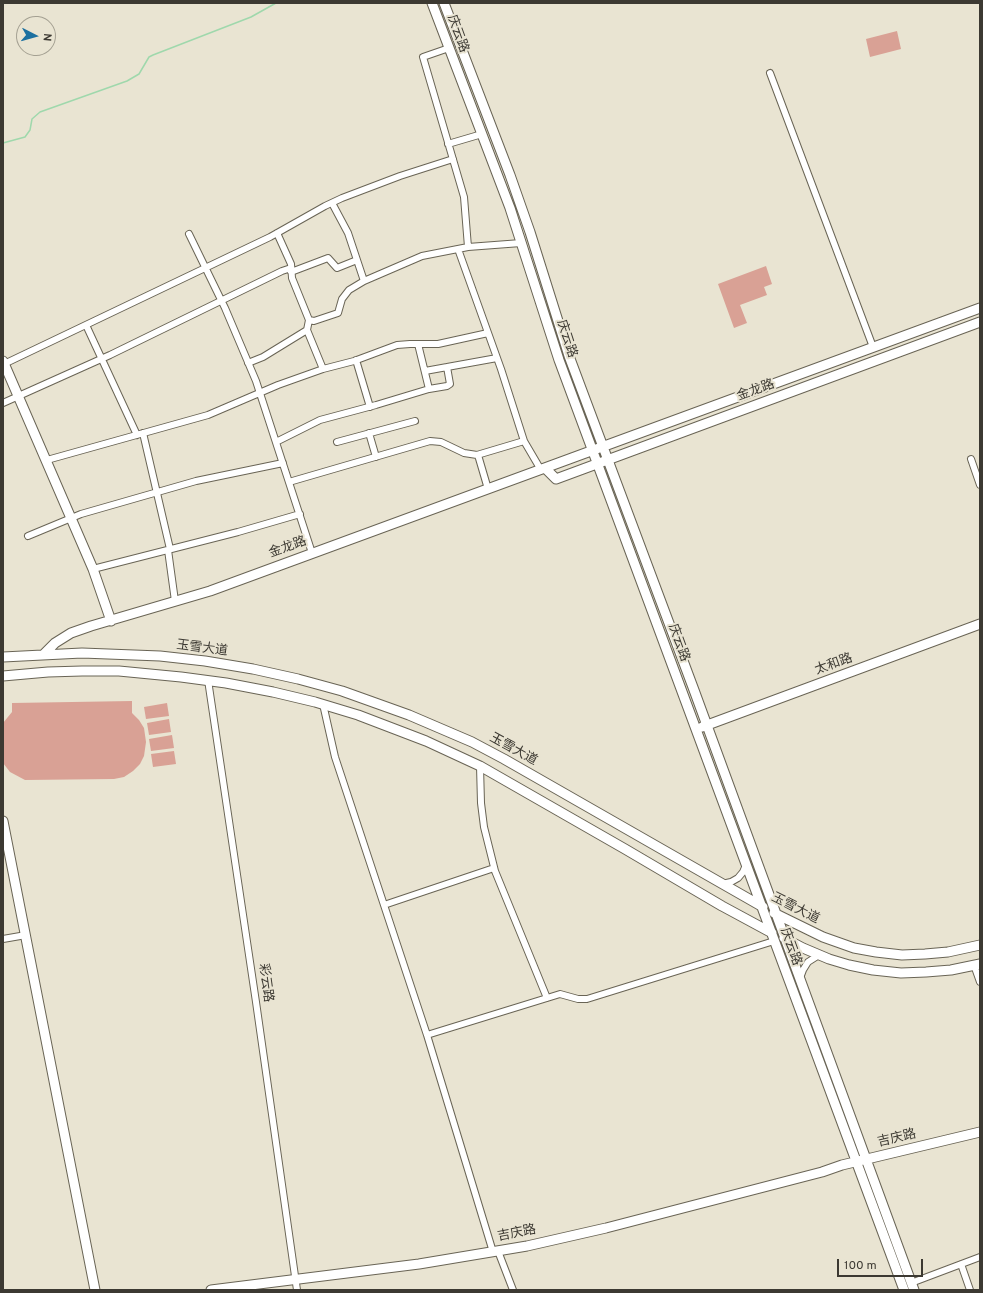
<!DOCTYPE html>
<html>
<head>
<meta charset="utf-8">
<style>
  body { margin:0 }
  #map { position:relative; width:983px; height:1293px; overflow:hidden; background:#e9e4d2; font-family:Overpass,sans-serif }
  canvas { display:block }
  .frame { position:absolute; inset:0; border:4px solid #3c3932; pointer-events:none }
  .north { position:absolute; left:16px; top:16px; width:40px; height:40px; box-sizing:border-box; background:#e9e4d2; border:1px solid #a4a092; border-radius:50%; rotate:96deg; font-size:11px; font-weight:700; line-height:16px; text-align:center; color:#3c3932 }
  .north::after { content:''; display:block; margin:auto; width:14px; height:18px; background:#1c70a0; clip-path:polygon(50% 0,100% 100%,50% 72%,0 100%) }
  .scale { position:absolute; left:837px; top:1259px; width:86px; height:18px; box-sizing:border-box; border:2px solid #3c3932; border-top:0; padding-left:5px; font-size:12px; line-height:14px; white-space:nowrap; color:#3c3932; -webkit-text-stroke:3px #e9e4d2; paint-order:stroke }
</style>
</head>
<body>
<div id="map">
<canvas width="983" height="1293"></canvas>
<div class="frame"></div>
<div class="north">N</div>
<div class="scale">100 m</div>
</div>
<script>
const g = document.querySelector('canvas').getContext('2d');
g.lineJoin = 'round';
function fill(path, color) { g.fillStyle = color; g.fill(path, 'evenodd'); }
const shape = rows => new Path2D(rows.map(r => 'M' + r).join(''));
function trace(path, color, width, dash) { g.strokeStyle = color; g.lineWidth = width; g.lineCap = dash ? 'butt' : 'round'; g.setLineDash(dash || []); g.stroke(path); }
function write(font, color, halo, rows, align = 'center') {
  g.font = font + ' Overpass,"Noto Sans SC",sans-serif'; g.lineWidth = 4; g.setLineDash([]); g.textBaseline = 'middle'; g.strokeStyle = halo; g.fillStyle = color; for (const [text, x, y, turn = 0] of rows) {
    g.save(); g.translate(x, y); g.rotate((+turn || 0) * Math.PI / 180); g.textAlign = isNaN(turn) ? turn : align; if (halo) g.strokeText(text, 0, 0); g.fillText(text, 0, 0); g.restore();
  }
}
fill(shape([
  [897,31,901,49,870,57,866,39],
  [766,266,772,284,764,287,767,295,740,305,747,323,734,328,718,284],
  [132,701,132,713,139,720,144,728,146,742,144,756,140,764,133,771,124,777,114,779,25,780,10,772,3,763,3,723,12,712,12,703],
  [167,703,169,716,146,719,144,707],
  [169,719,171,732,149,735,147,723],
  [172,735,174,748,151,751,149,739],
  [174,751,176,764,153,767,151,754]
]), '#d9a195');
trace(shape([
  [3,143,25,137,30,130,32,119,40,112,127,81,139,74,149,57,153,55,251,17,276,3]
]), '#9fd8ac', 1.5);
const street = shape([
  [449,48,423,57,464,197,468,247],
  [770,73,873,347],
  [448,144,482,134],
  [332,203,348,233,364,281],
  [277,233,291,264,292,278,309,320,307,330,323,369],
  [189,234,225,308,256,381,312,553],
  [458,249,501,369,524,441,541,470],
  [291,272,328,258,337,268,357,260],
  [309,320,314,321,338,313,342,299,349,290,364,281,422,256,468,247,521,243],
  [86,325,137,435],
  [356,360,370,407],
  [248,363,263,357,307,330],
  [4,364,270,237,325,206,342,198,400,176,453,159],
  [425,371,497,358],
  [429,389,447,386,450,384,447,367],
  [3,403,110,355,282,271,291,268],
  [143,433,170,549],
  [369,433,376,457],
  [276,442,320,420,376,405,429,389,418,344],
  [337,442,415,421],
  [478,455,488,489],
  [971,459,980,485],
  [47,460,208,415,278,385,323,369,354,361,397,345,410,344,438,344,488,333],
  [289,482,430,441,441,442,464,453,477,455,524,441],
  [28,536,81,514,196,481,283,463],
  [168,550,175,601],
  [93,569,238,532,300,514],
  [208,680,256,1002,297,1290],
  [323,704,335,757,427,1035,493,1252],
  [480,766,481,803,484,827,495,871,547,998],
  [722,884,731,882,738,878,743,872,746,865],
  [384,905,494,868],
  [3,939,26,935],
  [974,965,980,982],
  [800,978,803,970,808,962,819,955],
  [427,1035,560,994,578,999,587,999,774,941],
  [498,1251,513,1290],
  [961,1264,970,1290],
  [911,1283,980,1257]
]);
const secondary = shape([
  [432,3,510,208,559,360,904,1290],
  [444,3,510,175,530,232,569,356,694,690,914,1290],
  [3,361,93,569,111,621],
  [545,468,556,479,980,322],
  [44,654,55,643,71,633,91,626,210,591,980,308],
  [3,657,82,653,160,656,205,661,253,669,298,679,342,691,409,715,472,742,504,759,763,907],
  [3,676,48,672,82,671,119,671,181,677,226,683,273,692,315,702,358,715,426,741,480,766,625,849,722,906,772,933],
  [702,727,980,624],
  [3,821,95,1290],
  [774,913,823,937,854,948,876,952,902,955,925,954,948,952,980,945],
  [784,938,803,948,829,959,849,965,873,970,901,973,926,972,951,970,980,964],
  [211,1290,419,1264,527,1246,606,1228,822,1172,842,1165,980,1132]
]);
trace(street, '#696455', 8);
trace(secondary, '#696455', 11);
trace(street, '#fff', 6);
trace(secondary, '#fff', 9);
write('13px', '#3c3932', '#e9e4d2', [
  ["庆云路",457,34,70],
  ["庆云路",566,339,72],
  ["金龙路",756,391,-20],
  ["金龙路",288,548,-20],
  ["庆云路",678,643,70],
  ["玉雪大道",202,649,7],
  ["太和路",834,665,-20],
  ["玉雪大道",513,750,29],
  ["玉雪大道",795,909,27],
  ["庆云路",790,947,70],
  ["彩云路",265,983,82],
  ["吉庆路",897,1139,-13],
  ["吉庆路",517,1234,-11]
]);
</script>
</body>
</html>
